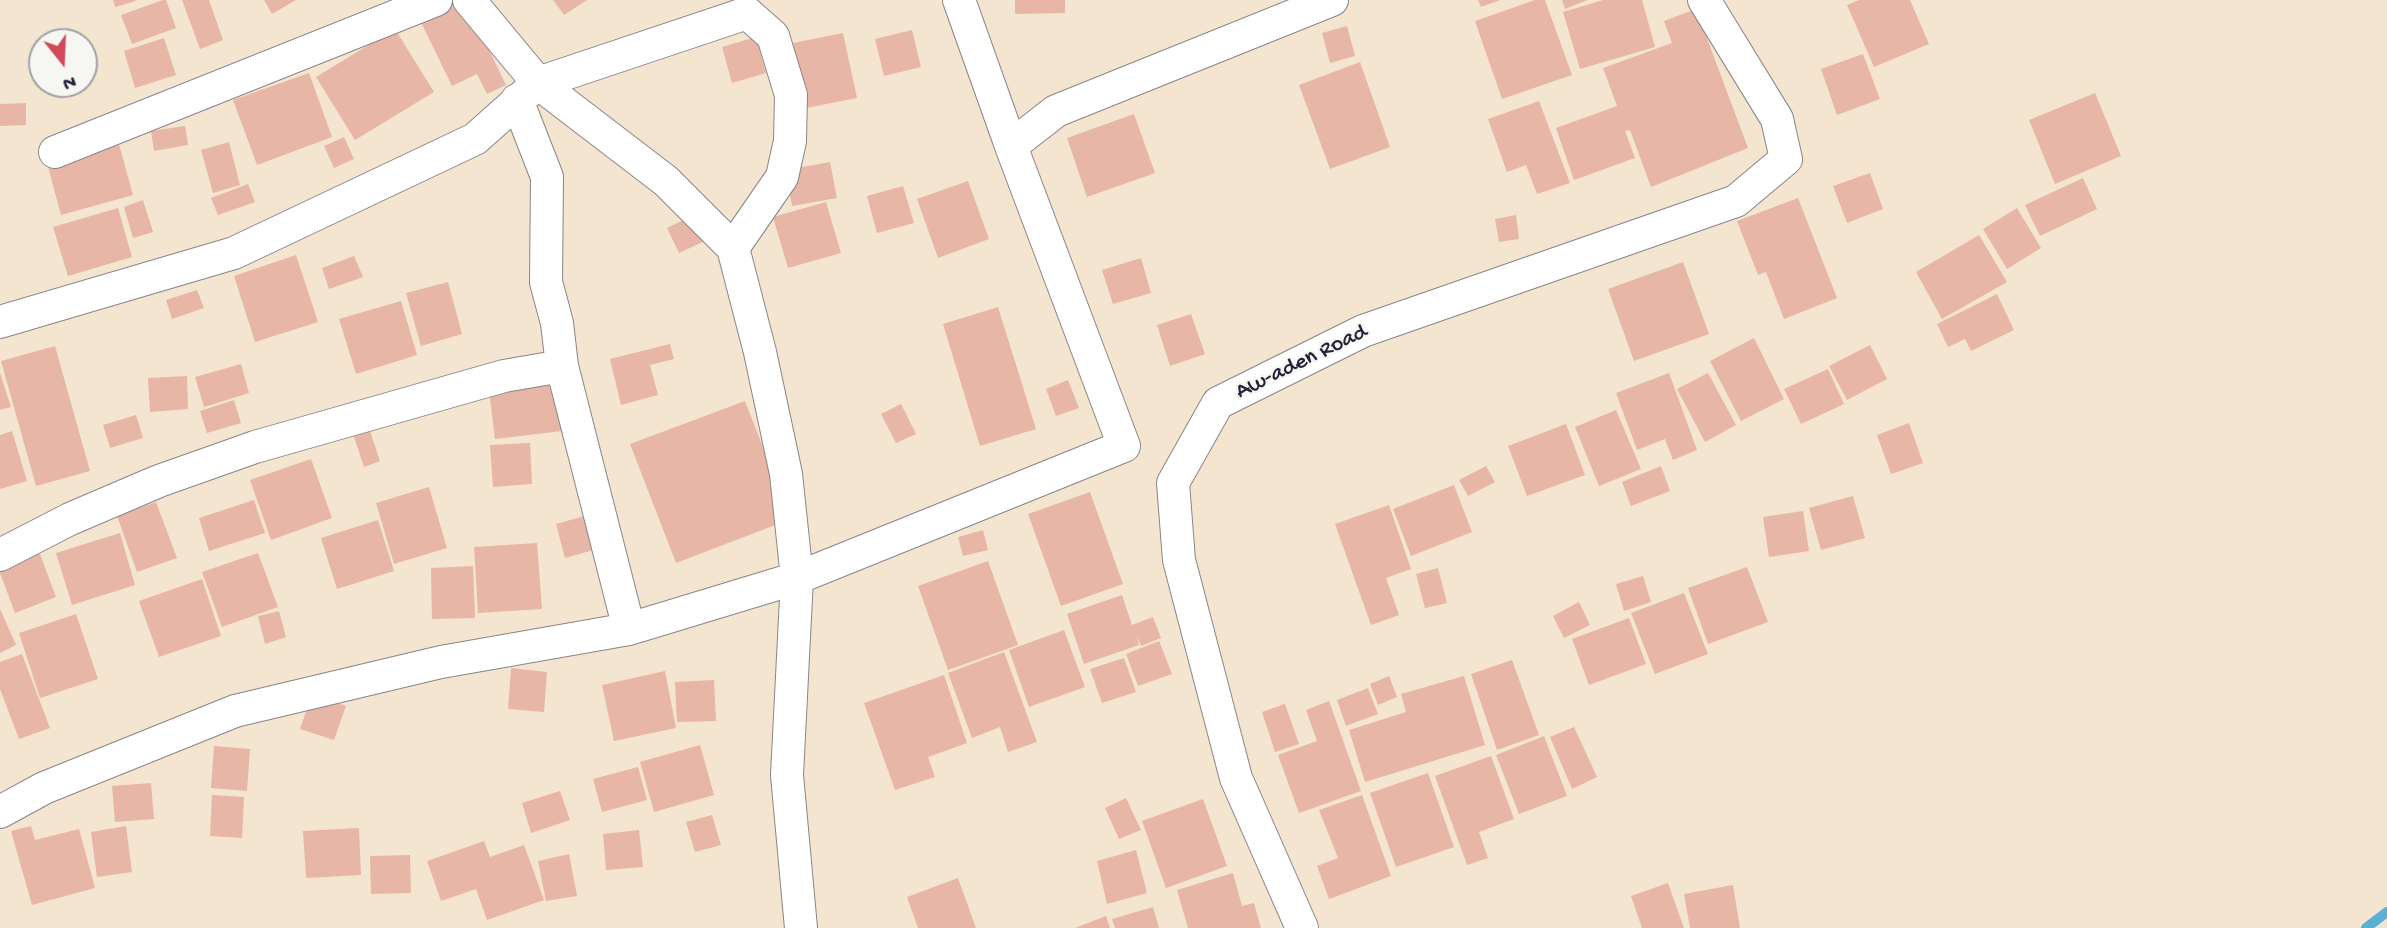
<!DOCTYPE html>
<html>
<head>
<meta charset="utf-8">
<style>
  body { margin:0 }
  #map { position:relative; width:2387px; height:928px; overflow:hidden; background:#f4e5d0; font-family:"Gochi Hand",sans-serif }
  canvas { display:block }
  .north { position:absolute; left:28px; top:28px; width:70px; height:70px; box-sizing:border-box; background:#f6f6f2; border:2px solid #a1a1a9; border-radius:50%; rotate:162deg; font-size:19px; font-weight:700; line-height:28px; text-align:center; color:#22223b }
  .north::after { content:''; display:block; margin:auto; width:24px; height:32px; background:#d1495b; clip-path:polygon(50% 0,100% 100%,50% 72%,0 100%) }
</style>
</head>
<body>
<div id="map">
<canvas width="2387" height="928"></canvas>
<div class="north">N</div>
</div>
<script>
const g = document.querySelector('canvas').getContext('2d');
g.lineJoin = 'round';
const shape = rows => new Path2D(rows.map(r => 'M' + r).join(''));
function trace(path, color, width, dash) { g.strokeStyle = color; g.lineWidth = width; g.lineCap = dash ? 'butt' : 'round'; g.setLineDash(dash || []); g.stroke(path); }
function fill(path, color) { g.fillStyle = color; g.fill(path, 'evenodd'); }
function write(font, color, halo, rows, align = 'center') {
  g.font = font + ' "Gochi Hand",sans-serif'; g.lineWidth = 5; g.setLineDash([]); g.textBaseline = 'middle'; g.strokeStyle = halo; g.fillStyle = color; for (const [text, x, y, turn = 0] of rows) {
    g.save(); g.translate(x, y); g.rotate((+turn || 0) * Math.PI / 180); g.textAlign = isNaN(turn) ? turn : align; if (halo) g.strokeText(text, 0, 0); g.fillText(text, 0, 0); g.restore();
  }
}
trace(shape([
  [2366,928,2387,912]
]), '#5bb0d7', 10);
fill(shape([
  [113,0,135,0,136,1,115,7],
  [163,0,166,0,176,28,132,44,121,15],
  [182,0,209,0,223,40,200,49],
  [264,0,296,0,272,14],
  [446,0,465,0,506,85,487,94,477,74,452,86,417,14],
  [553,0,587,0,564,15],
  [1015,0,1065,0,1065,13,1015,14],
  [1478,0,1500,0,1481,7],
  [1535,0,1545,0,1572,75,1502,99,1475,21],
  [1562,0,1588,0,1565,9],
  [1603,0,1642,0,1655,47,1580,69,1563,12],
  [1859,0,1910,0,1929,44,1874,67,1847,5],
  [1696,9,1748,148,1651,187,1630,130,1625,131,1635,158,1574,180,1556,128,1617,106,1603,68,1672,43,1664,21],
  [1347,26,1355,56,1330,63,1322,33],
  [395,29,434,92,355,140,316,77],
  [912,30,921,67,884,76,875,39],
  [843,33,857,98,806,108,793,43],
  [756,37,766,73,732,83,722,47],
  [164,38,176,75,135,88,124,51],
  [1863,54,1880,99,1837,115,1821,69],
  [1360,62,1390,147,1330,169,1299,85],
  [309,73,332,137,257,165,233,100],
  [2095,93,2121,156,2055,184,2029,120],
  [1539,101,1570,183,1537,194,1526,165,1507,172,1488,119],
  [26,103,26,125,0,126,0,104],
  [1134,114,1155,173,1087,197,1067,138],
  [185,126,188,145,154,151,151,131],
  [344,137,354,159,334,168,324,146],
  [229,142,240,185,213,193,201,150],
  [119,144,133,195,61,215,47,163],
  [830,162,837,198,792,206,786,170],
  [1870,173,1883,209,1847,223,1833,186],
  [2083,178,2097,209,2040,236,2025,205],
  [968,181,989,239,938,258,917,199],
  [248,184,255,202,218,215,211,198],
  [903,186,914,223,877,233,867,196],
  [1798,198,1837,298,1784,319,1766,272,1758,275,1737,221],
  [143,200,153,232,133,238,124,207],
  [826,202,841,253,788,268,773,217],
  [118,208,132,257,68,276,53,227],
  [2017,208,2041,248,2007,269,1983,229],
  [695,214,707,240,679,253,667,228],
  [1516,215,1519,239,1499,242,1495,219],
  [1979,235,2007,282,1942,319,1916,272],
  [296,255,318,322,255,342,234,276],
  [354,256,363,277,329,289,322,268],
  [1141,258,1151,293,1113,304,1102,270],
  [1683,262,1709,334,1634,361,1608,289],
  [448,282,462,334,421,346,406,293],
  [197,290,204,308,172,319,166,300],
  [1997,294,2014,330,1971,351,1965,339,1948,347,1937,324],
  [401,301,417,355,356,374,339,319],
  [998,307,1036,429,980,446,943,324],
  [1191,314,1205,354,1170,366,1157,325],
  [1754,338,1784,399,1741,421,1710,361],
  [670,344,674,359,650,365,658,395,621,405,610,359],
  [1870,345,1887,379,1847,400,1829,366],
  [55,346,90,471,36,486,1,361],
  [241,364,249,393,204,407,195,377],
  [555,365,562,431,495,439,487,374],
  [1828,369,1844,404,1801,424,1784,389],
  [0,373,11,407,0,410],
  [1669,373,1697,450,1673,460,1665,439,1637,450,1616,393],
  [1708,373,1736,425,1705,442,1677,389],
  [187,376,188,409,150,412,148,378],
  [1068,380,1079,408,1056,416,1046,389],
  [234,400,241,423,207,433,200,411],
  [745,401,791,519,676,563,630,444],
  [901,404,916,434,896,443,881,414],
  [1616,410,1641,469,1599,486,1575,427],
  [136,415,143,438,110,448,103,425],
  [1909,423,1923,463,1891,474,1877,435],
  [1566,424,1585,475,1527,496,1508,446],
  [369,428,380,461,364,467,353,434],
  [12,431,27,481,0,489,0,435],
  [530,443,532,484,493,487,490,445],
  [311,459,332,518,271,540,250,480],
  [1486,466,1495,482,1468,496,1459,480],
  [1661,466,1670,491,1631,506,1622,482],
  [1454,485,1472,532,1411,556,1393,509],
  [429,487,447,548,394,564,376,503],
  [1090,492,1123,584,1061,606,1028,514],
  [1853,496,1865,538,1821,550,1809,508],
  [254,500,265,533,209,551,199,518],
  [156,502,177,558,137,572,117,516],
  [1389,505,1411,569,1386,578,1399,615,1371,625,1335,524],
  [1803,511,1809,551,1769,557,1763,517],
  [588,515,597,549,565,558,556,524],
  [378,520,394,571,337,589,321,538],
  [983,530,988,550,963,556,958,537],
  [120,533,135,585,72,605,56,553],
  [537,543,542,609,478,613,474,547],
  [37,546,56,597,15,613,0,573,0,560],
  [258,553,278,607,222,627,202,572],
  [988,561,1018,645,948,670,918,586],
  [473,566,475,618,432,619,431,568],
  [1747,567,1768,622,1708,644,1688,588],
  [1438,568,1447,603,1425,608,1416,574],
  [1643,576,1651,602,1624,611,1616,584],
  [202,579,221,636,159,657,139,601],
  [1684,593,1708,654,1655,674,1631,613],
  [1122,595,1132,625,1153,617,1161,638,1141,646,1137,636,1139,645,1084,664,1067,614],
  [1579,602,1590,625,1564,638,1553,616],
  [0,609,16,645,0,653],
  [279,611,286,637,265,644,258,616],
  [76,614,98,679,40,698,19,633],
  [1629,618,1646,664,1589,685,1572,639],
  [1064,630,1085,687,1029,707,1009,650],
  [1159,641,1172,674,1138,686,1126,654],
  [1004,652,1037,742,1008,752,1000,727,972,738,948,673],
  [22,654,50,728,19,739,0,689,0,662],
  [1124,658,1136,692,1102,703,1090,669],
  [1512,660,1539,735,1497,750,1471,674],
  [511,668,547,672,544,712,508,709],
  [665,671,676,728,614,741,602,685],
  [944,675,967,743,928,757,935,777,895,790,864,703],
  [1389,676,1397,697,1378,705,1370,684],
  [1464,676,1485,745,1365,782,1349,730,1406,712,1401,694],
  [714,680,716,721,677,722,675,682],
  [1368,688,1378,714,1346,726,1337,700],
  [312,694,346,706,334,740,300,729],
  [1329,701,1361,791,1299,813,1278,755,1317,741,1306,710],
  [1285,704,1299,744,1275,752,1262,712],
  [1574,727,1597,777,1572,789,1550,737],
  [1544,736,1567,796,1519,814,1496,755],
  [700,745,714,795,654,812,640,762],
  [214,746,250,749,247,791,211,788],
  [1491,756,1514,819,1479,832,1488,858,1467,865,1435,776],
  [638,767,647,800,602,812,593,779],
  [1428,773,1454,847,1396,867,1370,793],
  [151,783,154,819,115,822,112,786],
  [560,791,570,820,531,833,522,803],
  [212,795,244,797,242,838,210,836],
  [1362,795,1391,876,1329,899,1317,866,1338,858,1319,810],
  [1126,798,1141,830,1119,839,1105,808],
  [1203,799,1227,866,1166,888,1142,821],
  [712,815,721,845,695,852,686,822],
  [31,826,35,840,79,829,95,888,32,905,11,831],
  [126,826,132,872,97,877,91,832],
  [359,828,361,875,306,878,303,831],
  [639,830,643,867,606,870,603,834],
  [484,841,490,857,524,845,544,900,487,920,476,889,441,901,427,861],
  [1136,850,1147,893,1107,904,1097,861],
  [569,854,577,896,546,901,538,861],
  [410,855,411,893,371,894,370,856],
  [1233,873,1242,906,1254,903,1261,928,1188,928,1177,890],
  [958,878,976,928,918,928,907,897],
  [1668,883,1684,928,1642,928,1631,896],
  [1733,885,1740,928,1690,928,1684,894],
  [1153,907,1159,928,1115,928,1112,919],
  [1106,916,1110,928,1075,928]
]), '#e7b6a6');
const street = shape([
  [469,0,538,83,666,181,733,248,760,352,786,474,797,578,787,775,801,928],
  [959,0,1011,146],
  [517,100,547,177,546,282,557,323,562,366,629,629],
  [55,152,436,0],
  [0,322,234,253,475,139,538,83,747,13,773,36,791,95,790,141,782,177,733,248],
  [0,555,70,519,159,481,255,447,504,376,562,366],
  [0,812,44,788,235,711,441,662,629,629,797,578,1124,446,1011,146,1056,111,1332,0],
  [1302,928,1236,778,1179,560,1173,483,1218,403,1363,331,1736,201,1786,159,1777,119,1704,0]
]);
trace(street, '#8b8486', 34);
trace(street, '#fff', 32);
write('23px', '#22223b', '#f6f6f2', [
  ["Aw-aden Road",1302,363,-26]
]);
</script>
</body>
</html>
